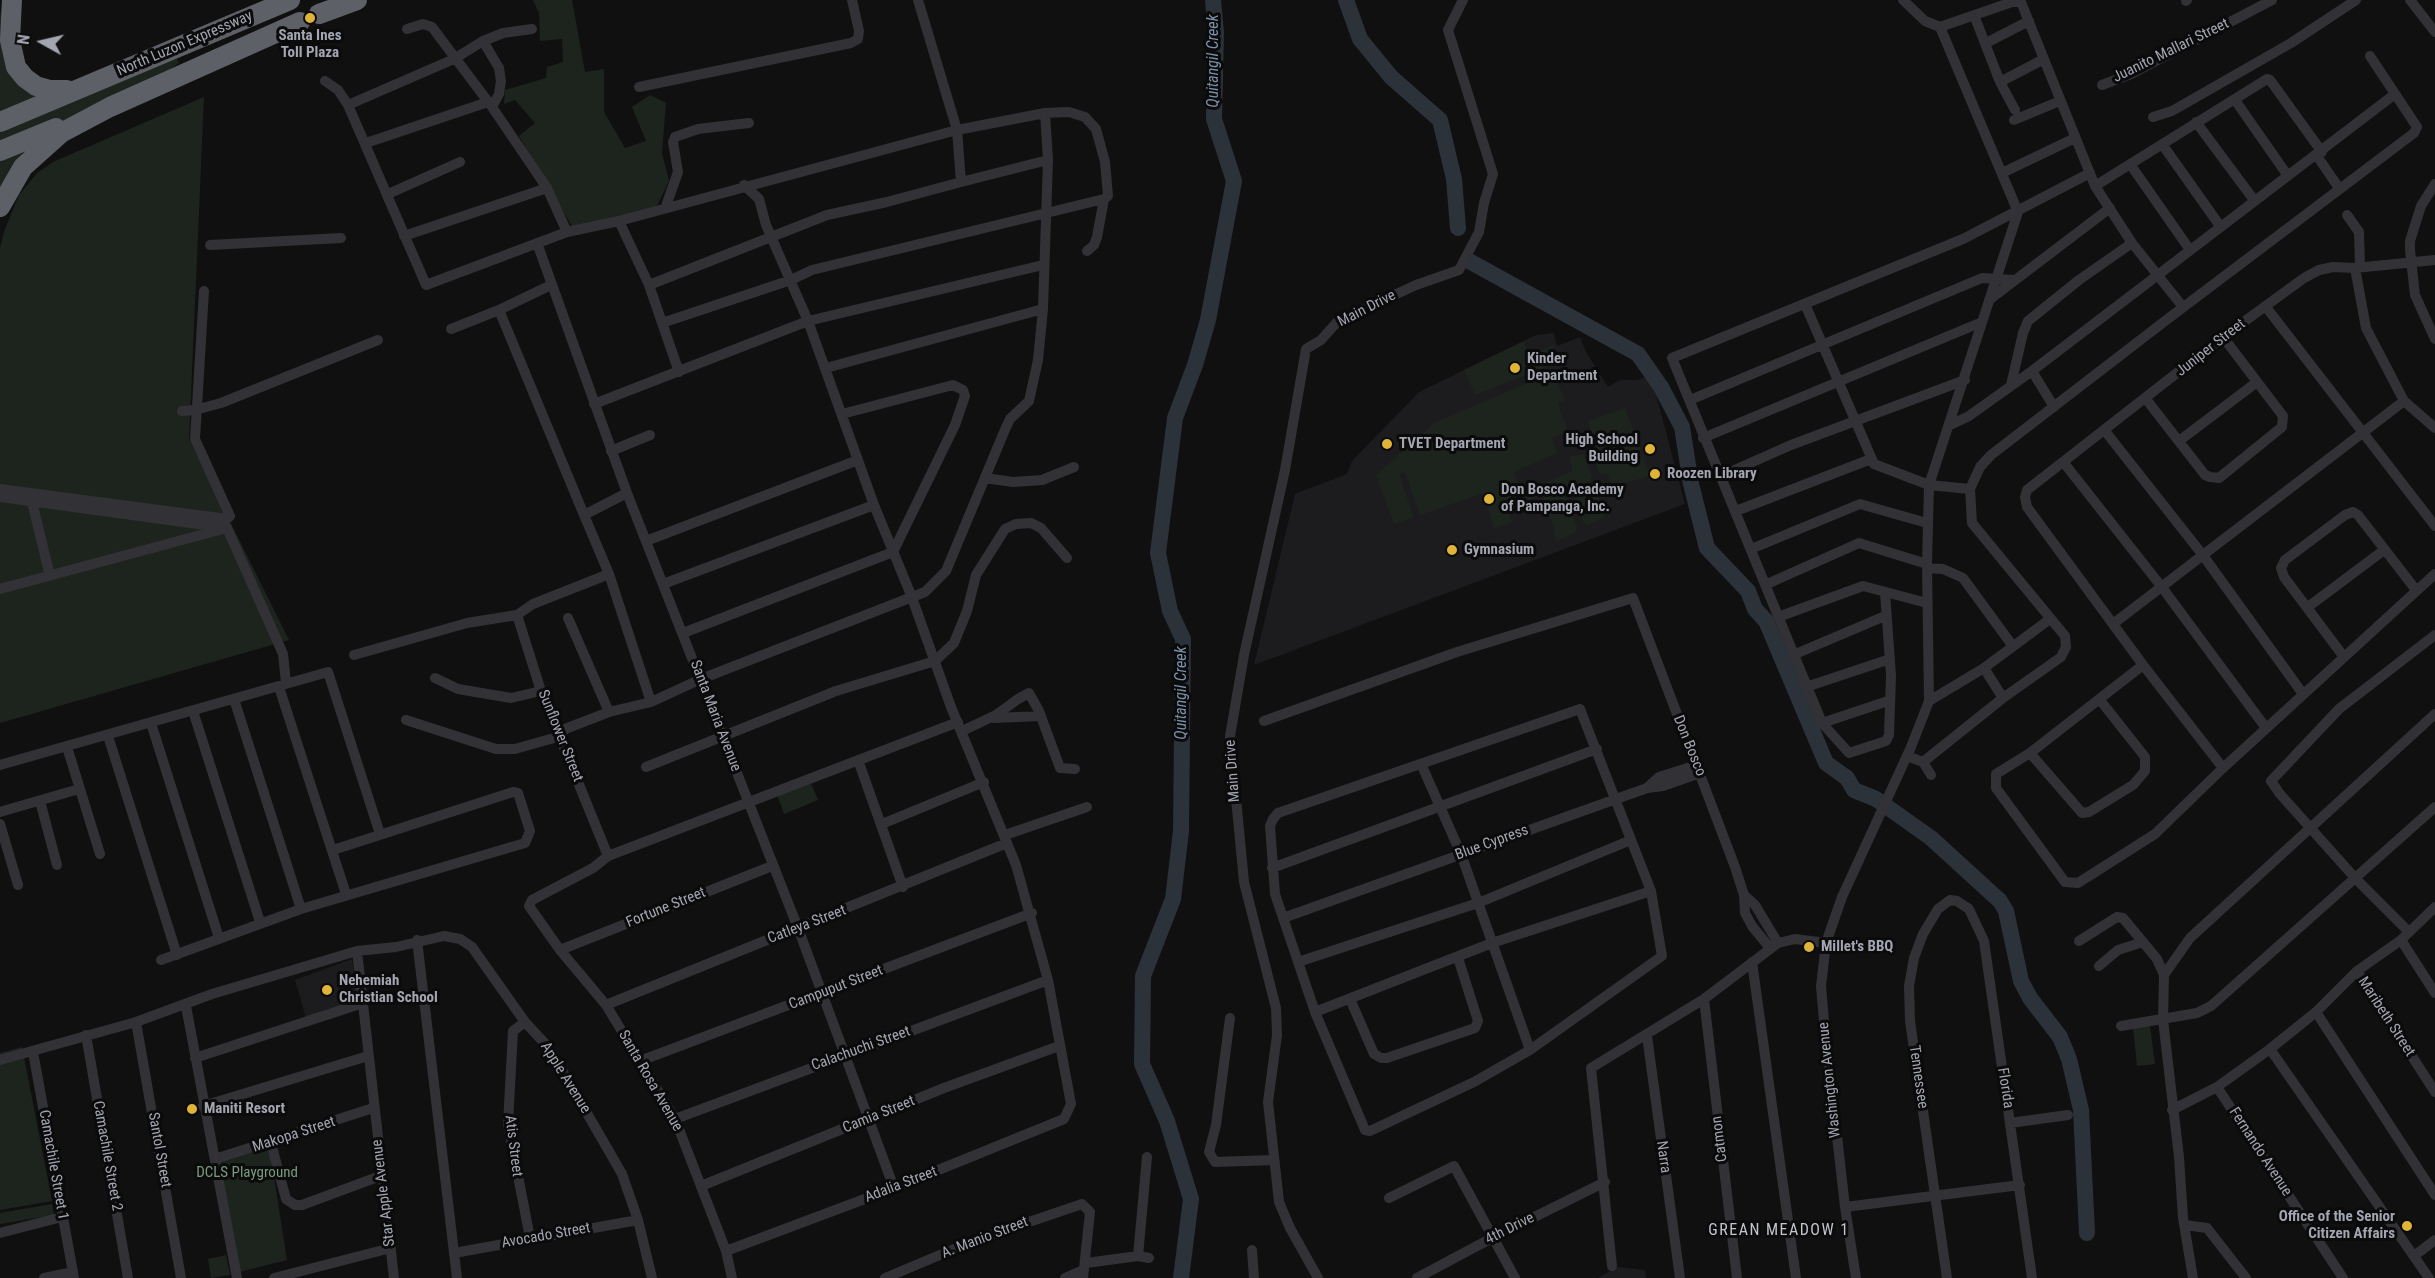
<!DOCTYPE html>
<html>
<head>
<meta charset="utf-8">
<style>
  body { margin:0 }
  #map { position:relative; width:2435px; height:1278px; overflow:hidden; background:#101011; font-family:"Roboto Condensed",sans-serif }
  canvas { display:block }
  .north { position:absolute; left:12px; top:12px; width:60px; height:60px; -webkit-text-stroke:4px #0b0b0c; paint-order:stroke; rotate:278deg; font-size:16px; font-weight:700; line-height:24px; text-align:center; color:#a3a6b1 }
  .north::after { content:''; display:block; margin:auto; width:21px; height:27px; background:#a3a6b1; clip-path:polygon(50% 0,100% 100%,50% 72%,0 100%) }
</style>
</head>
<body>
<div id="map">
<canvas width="2435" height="1278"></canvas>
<div class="north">N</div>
</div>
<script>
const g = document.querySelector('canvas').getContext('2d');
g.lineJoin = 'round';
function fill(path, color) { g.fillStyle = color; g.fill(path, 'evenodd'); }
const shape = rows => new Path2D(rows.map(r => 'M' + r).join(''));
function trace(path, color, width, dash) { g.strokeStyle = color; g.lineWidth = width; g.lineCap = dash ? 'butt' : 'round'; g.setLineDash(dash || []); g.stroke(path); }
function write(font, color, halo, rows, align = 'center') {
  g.font = font + ' "Roboto Condensed",sans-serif'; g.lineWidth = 6; g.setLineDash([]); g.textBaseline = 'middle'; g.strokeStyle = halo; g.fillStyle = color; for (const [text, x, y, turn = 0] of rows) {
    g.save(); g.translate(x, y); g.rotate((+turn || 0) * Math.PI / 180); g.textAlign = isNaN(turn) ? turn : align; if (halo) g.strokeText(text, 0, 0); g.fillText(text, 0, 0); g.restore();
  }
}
fill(shape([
  [1554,333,1557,346,1580,337,1586,352,1608,387,1620,380,1637,380,1651,375,1685,504,1254,665,1295,494,1347,474,1352,461,1419,392,1536,335],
  [352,959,358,1000,306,1018,295,980],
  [1617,1267,1645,1270,1646,1278,1598,1278]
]), '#1c1c1e');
fill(shape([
  [3,0,7,24,38,96,0,113,0,17],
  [533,0,572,0,585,72,604,69,604,112,625,148,646,141,632,107,650,95,666,103,662,153,669,181,655,210,573,228,519,136,535,123,515,100,504,104,505,90,546,78,547,67,563,62,562,39,540,41,539,13],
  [177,59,179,63,143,87,0,148,0,129,151,64],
  [204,97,189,439,289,640,0,723,0,248,5,229,19,195,37,173,53,162],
  [50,137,0,201,0,158],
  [1524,341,1530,357,1553,345,1559,362,1475,395,1464,370],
  [1547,375,1556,379,1565,400,1558,403,1568,432,1552,438,1557,453,1514,472,1522,492,1573,471,1569,457,1584,454,1592,476,1590,481,1564,493,1577,528,1574,533,1556,541,1553,533,1555,532,1542,495,1508,508,1512,522,1494,528,1484,493,1420,515,1405,472,1399,474,1414,517,1394,524,1376,475,1436,422],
  [1625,408,1650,476,1612,487,1607,473,1600,475,1591,451,1597,448,1588,421],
  [1591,489,1597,492,1605,517,1588,525,1582,521,1576,498,1578,493],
  [810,781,818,800,784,814,777,794],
  [2150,1026,2155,1064,2137,1066,2133,1028],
  [22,1047,52,1201,0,1210,0,1053],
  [268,1139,287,1260,239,1272,217,1155],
  [52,1204,54,1215,0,1224,0,1213],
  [226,1255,230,1275,211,1278,208,1259]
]), '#1d241e');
trace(shape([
  [1346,0,1360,39,1391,77,1440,120,1454,179,1458,228],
  [1469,261,1638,354,1661,387,1682,427,1691,484,1707,548,1748,591,1755,609,1766,621,1826,763,1847,778,1854,790,1876,799,1931,838,2000,901,2006,911,2021,981,2030,998,2060,1037,2069,1059,2081,1110,2087,1233],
  [1181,1278,1191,1199,1167,1121,1142,1064,1143,976,1173,899,1181,831,1183,639,1170,611,1158,553,1175,418,1195,365,1208,320,1234,181,1214,119,1216,32,1213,0]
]), '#2b3239', 16);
trace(shape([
  [2410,0,2435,32],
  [2186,1,2187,0],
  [1974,15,2000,82,2015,110],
  [1940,27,2012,2,2021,2,2095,186,2132,243,2183,307],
  [407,29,423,24,432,27,492,107,547,188,567,232],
  [1986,43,2029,21],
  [325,81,338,90,348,105,426,285,567,232,619,221,957,130,1045,113,1069,112,1085,117,1096,129,1105,162,1108,196,1104,199,812,270,791,280,662,323],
  [2000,82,2044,59],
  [2102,85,2131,74,2272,0],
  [639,87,851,43,858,39,859,31,852,0],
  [2235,100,2288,176],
  [348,105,454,59,483,41],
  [492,107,499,94,501,81,499,68,483,41,503,33,532,29],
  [2153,117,2172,111,2291,43,2356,0],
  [2014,120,2060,101],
  [2196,122,2254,200],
  [366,143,488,102],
  [2162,144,2220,226],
  [2317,156,2339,188],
  [2130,164,2190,250],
  [2002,173,2075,138],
  [961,182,1048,160],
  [2435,184,2421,206,2410,241,2410,250,2415,295,2435,339],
  [2095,186,2267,79,2270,80,2322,152],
  [388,194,460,162],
  [666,206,678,172,673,142,675,137,698,129,749,123],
  [2347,215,2359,232,2360,268],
  [619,221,649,285],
  [404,236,547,188],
  [537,243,627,493,798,928,894,1188],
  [210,245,341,238],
  [1087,251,1094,245,1097,237,1104,199],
  [2355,268,2366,328,2404,401,2435,428],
  [1989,300,2110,208],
  [1805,304,1874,464,1929,485,1970,489],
  [2266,307,2435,526],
  [499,310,551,285],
  [451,329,499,310,584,515,627,493],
  [826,368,1043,309],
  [2032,371,2054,407],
  [679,372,649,285,827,215,887,202,961,182,957,130,918,0],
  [2011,385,2023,333,2028,321,2079,280,2132,243],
  [2146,399,2205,475,2210,477,2219,478,2282,427,2283,416,2223,337],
  [1690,400,1982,278,2014,280],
  [594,404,808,321,1043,265],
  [182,411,195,410,221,403,378,340],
  [1950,425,1969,416,2032,371,2395,94],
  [2105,431,2202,554,2303,694],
  [1703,438,1982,322],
  [2179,441,2257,382],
  [611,451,650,435],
  [2064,463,2161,586,2266,728],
  [1721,476,1791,445,1965,380],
  [985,478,1013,482,1042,480,1074,467],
  [0,489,227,519,230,516,195,439,204,291],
  [0,497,227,528,283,654,286,683],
  [32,502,50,576],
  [1736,511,1871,459],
  [584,515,609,574,651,702],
  [646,541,858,460],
  [1751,549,1860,504,1927,523],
  [1927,568,1943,569,1963,578,2012,645],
  [663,584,874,505],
  [1767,584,1859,543,1927,564],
  [0,589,223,529],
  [1885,592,1891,676,1889,735,1886,741,1849,753,1822,723,1672,358,1963,239,2090,173],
  [2308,607,2384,550],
  [517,615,541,691,608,856],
  [1778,617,1863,586,1927,603],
  [568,618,609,712],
  [2113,624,2404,401],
  [683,633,893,552,955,425,965,396,963,390,953,385,842,414],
  [354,655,467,623,517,615,533,604,609,574],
  [1793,655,1885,616],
  [2344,657,2284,577,2281,568,2285,560,2345,515,2353,512,2358,515,2416,590],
  [2143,665,2030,753,1996,774,1996,788,2065,882,2078,883,2155,834,2223,768,2435,574],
  [435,678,458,689,511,698,541,691],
  [279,687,346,894],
  [1806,687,1890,659],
  [2003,698,2061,657,2066,647,2065,636,1972,523,1970,489,1980,467,1991,455,2165,321,2414,133,2417,127,2370,56],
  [234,699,301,909],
  [1929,701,1984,668,2050,619],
  [1580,709,1651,891,1662,956,1530,1050,1474,1082,1370,1131,1365,1130,1315,1012,1275,894,1270,826,1273,819,1278,813,1580,709],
  [193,711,260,922],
  [994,718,1041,716],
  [406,720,496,749,515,749,561,736,565,729,609,712,651,702,701,679,925,592,946,571,1004,432,1010,419,1029,401,1038,360,1043,309,1048,160,1045,113],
  [1264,721,1457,652,1633,598,1735,867,1744,895,1745,913,1752,926,1770,948],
  [151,723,219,938],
  [1822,723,1888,701],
  [962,731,996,715,1018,699,1029,693,1039,711,1060,768,1075,769],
  [108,736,177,955],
  [67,747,100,854],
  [2030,753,2082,813,2089,812,2133,785,2145,771,2145,757,2100,700],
  [1907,756,1923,762,2003,698,1984,668],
  [858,760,903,887],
  [1923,762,1931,775],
  [0,765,328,672,380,834],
  [1422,766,1461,854,1530,1050],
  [646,767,836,691,935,661,954,643,967,611,976,575,1005,529,1016,524,1031,523,1041,528,1067,558],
  [2223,768,2143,665,2027,507,2025,497,2027,490,2223,337,2304,278,2319,270,2333,267,2355,268,2435,260],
  [1647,788,1663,786,1700,773],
  [40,801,57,865],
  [0,812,79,789],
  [0,824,18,885],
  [882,824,984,782],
  [1005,835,1087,807],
  [1272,868,1597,749],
  [1744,895,1755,905,1778,943],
  [1283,918,1647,788,1659,777,1697,765],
  [2408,931,2356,879,2280,794,2271,781,2339,709,2435,635],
  [417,940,457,1278],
  [2401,940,2435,993],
  [2079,941,2117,917,2123,918,2157,959,2164,975],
  [560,950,772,866],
  [357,951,394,1278],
  [161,960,301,909,525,843,530,831,518,793,513,792,333,850],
  [1298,962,1478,903,1631,840],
  [1752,962,1796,1278],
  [2099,966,2118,950,2143,942],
  [2357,971,2435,1092],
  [1350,999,1374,1054,1381,1058,1387,1058,1475,1028,1478,1021,1458,958],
  [1704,999,1737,1278],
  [606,1005,1007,843],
  [186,1006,237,1278],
  [1315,1012,1492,943,1651,891],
  [2316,1012,2435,1195],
  [1230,1018,1216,1125,1209,1152,1215,1162,1274,1160],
  [136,1022,181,1278],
  [525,1022,513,1031,508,1124,530,1238],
  [2121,1026,2197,1013,2211,1006,2435,807],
  [86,1035,128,1278],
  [1647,1036,1680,1278],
  [2270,1049,2429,1278],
  [33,1052,74,1278],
  [195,1058,363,1003],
  [0,1060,136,1022,212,994,357,951,396,947,444,936,460,939,472,947,525,1022,549,1048,606,1146,622,1174,638,1220,652,1278],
  [640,1061,1032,913],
  [2217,1087,2343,1278],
  [203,1106,368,1056],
  [2172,1110,2217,1087,2270,1049,2316,1012,2357,971,2401,940,2435,907],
  [675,1119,1048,980],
  [2010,1123,2068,1115],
  [271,1143,286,1199,295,1205,302,1205,383,1175],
  [215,1159,373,1108],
  [701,1186,944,1088,1059,1046],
  [1389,1198,1454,1166,1515,1278],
  [1845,1207,2020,1185],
  [2185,1225,2207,1228,2246,1278],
  [0,1233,62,1217],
  [1252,1250,1254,1278],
  [726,1251,894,1188,1064,1119,1071,1104,1048,980,1016,865,951,707,911,595,874,505,808,321,766,225,759,199,744,185],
  [454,1253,638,1220],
  [1138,1256,1147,1157],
  [2414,1256,2435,1240],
  [1086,1263,1138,1256,1149,1258],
  [1612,1266,1591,1068,1704,999,1778,943,1795,939,1826,943],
  [44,1278,73,1272],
  [274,1278,391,1248],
  [732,1278,726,1251,675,1119,606,1005,560,950,529,906,532,900,593,868,608,856,958,722],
  [885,1278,973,1241,1082,1204,1090,1212,1083,1278],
  [1065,1278,1083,1270],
  [1318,1278,1290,1228,1279,1202,1268,1102,1277,1035,1276,1008,1244,882,1230,736,1244,655,1285,470,1306,349,1321,340,1338,321,1416,285,1459,270,1479,232,1484,203,1493,174,1448,30,1463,0],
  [1417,1278,1492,1238,1605,1182],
  [1856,1278,1845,1207,1824,1021,1821,986,1826,943,1842,897,1911,747,1929,701,1927,564,1929,485,2018,212,1940,27,1925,21,1903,0],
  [1947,1278,1910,1021,1909,986,1914,958,1923,934,1938,909,1950,900,1957,901,1969,909,1984,941,2032,1278],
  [2193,1278,2183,1218,2179,1157,2163,1020,2164,975,2190,938,2435,714]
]), '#323236', 10);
trace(shape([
  [12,0,10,40,16,67,25,78,36,86,50,90,67,90],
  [319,14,357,0],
  [0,122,290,0],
  [0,151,56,128],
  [0,207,23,167,61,133,110,107,300,22]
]), '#5e6067', 20);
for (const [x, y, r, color] of [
  [310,18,6,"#e0b439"],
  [1515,368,6,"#e0b439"],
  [1387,444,6,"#e0b439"],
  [1650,449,6,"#e0b439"],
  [1655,474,6,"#e0b439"],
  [1489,499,6,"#e0b439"],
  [1452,550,6,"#e0b439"],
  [1809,947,6,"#e0b439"],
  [327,990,6,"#e0b439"],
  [192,1109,6,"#e0b439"],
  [2407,1226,6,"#e0b439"]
]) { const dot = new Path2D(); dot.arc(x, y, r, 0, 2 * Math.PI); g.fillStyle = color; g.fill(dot); trace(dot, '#0b0b0c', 2); }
write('bold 15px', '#a3a6b1', '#0b0b0c', [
  ["Santa Ines",310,36,"center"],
  ["Toll Plaza",310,53,"center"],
  ["Kinder",1527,359],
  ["Department",1527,376],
  ["High School",1638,440,"right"],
  ["Building",1638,457,"right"],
  ["TVET Department",1399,444],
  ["Roozen Library",1667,474],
  ["Don Bosco Academy",1501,490],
  ["of Pampanga, Inc.",1501,507],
  ["Gymnasium",1464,550],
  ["Millet's BBQ",1821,947],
  ["Nehemiah",339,981],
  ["Christian School",339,998],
  ["Maniti Resort",204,1109],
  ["Office of the Senior",2395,1217,"right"],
  ["Citizen Affairs",2395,1234,"right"]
], 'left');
write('15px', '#a3a6b1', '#0b0b0c', [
  ["North Luzon Expressway",185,44,-23],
  ["Juanito Mallari Street",2171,51,-26],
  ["Main Drive",1367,309,-27],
  ["Juniper Street",2211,348,-38],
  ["Santa Maria Avenue",715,716,69],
  ["Sunflower Street",560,736,68],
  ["Don Bosco",1689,746,68],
  ["Main Drive",1233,771,-94],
  ["Blue Cypress",1492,843,-20],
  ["Fortune Street",666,908,-22],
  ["Catleya Street",807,925,-21],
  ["Campuput Street",836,988,-21],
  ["Maribeth Street",2386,1017,57],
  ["Calachuchi Street",861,1049,-20],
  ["Tennessee",1918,1077,82],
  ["Apple Avenue",565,1078,58],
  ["Washington Avenue",1830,1080,-96],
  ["Santa Rosa Avenue",650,1081,60],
  ["Florida",2005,1088,81],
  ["Camia Street",879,1115,-22],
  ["Makopa Street",294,1135,-18],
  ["Catmon",1720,1139,-97],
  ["Atis Street",513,1146,83],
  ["Santol Street",159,1150,80],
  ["Fernando Avenue",2260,1152,57],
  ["Camachile Street 2",107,1156,80],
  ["Narra",1663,1157,82],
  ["Camachile Street 1",53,1165,80],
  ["Adalia Street",901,1185,-21],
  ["Star Apple Avenue",384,1193,-97],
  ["4th Drive",1510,1229,-27],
  ["Avocado Street",546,1236,-10],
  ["A. Manio Street",985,1238,-21]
]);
write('15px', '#7b9b7f', '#0b0b0c', [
  ["DCLS Playground",247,1173]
]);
write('italic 16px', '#7c91aa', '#0b0b0c', [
  ["Quitangil Creek",1214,61,-90],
  ["Quitangil Creek",1182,693,-90]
]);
g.letterSpacing = '1.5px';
write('16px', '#c3c5cd', '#0b0b0c', [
  ["GREAN MEADOW 1",1779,1231]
]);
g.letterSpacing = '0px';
</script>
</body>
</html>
